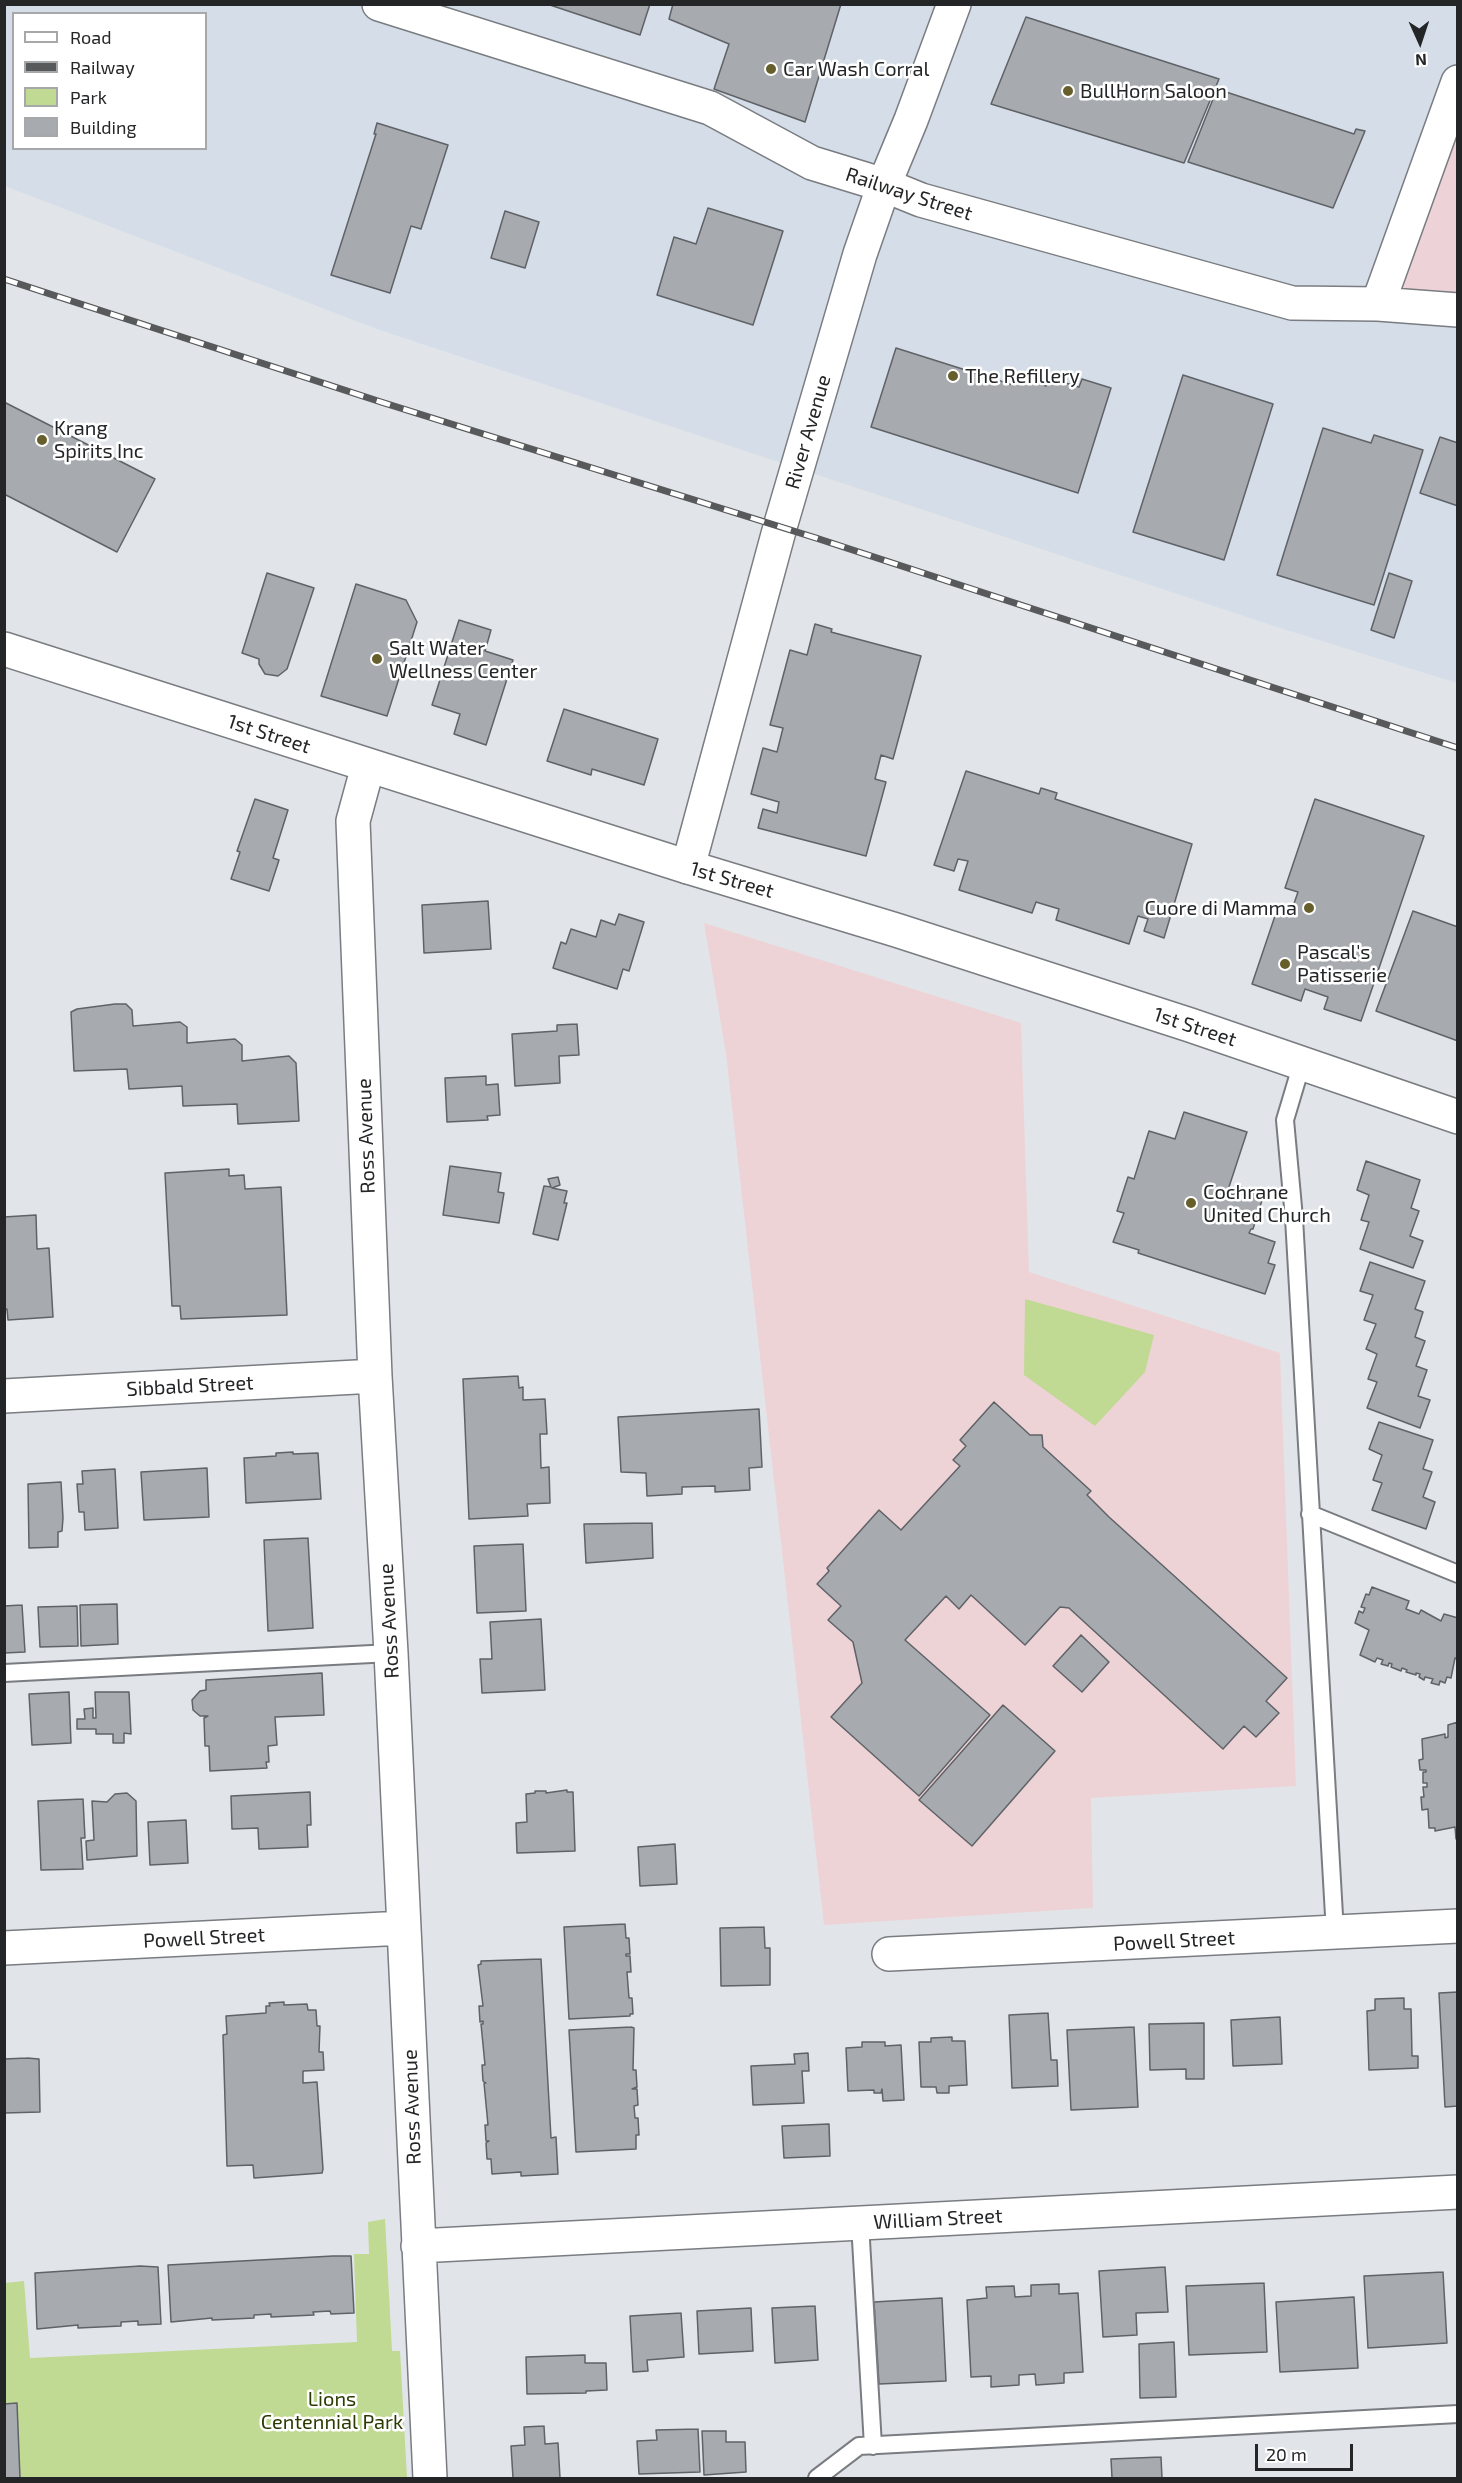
<!DOCTYPE html>
<html>
<head>
<meta charset="utf-8">
<style>
  body { margin:0 }
  #map { position:relative; width:1462px; height:2483px; overflow:hidden; background:#e1e5e9; font-family:"Exo 2",sans-serif }
  canvas { display:block }
  .frame { position:absolute; inset:0; border:6px solid #242527; pointer-events:none }
  .legend { position:absolute; left:12px; top:12px; width:195px; height:138px; box-sizing:border-box; background:#fff; border:2px solid #a7a8a9; margin:0; padding:8px 10px; list-style:none; font-size:18px; color:#242527 }
  .legend li { display:flex; align-items:center; gap:12px; height:30px }
  .legend b { width:30px; border:2px solid #a7a8a9 }
  .north { position:absolute; left:1390px; top:12px; width:60px; height:60px; -webkit-text-stroke:4px #fff; paint-order:stroke; rotate:177deg; font-size:16px; font-weight:700; line-height:24px; text-align:center; color:#242527 }
  .north::after { content:''; display:block; margin:auto; width:21px; height:27px; background:#242527; clip-path:polygon(50% 0,100% 100%,50% 72%,0 100%) }
  .scale { position:absolute; left:1255px; top:2444px; width:98px; height:27px; box-sizing:border-box; border:3px solid #242527; border-top:0; padding-left:8px; font-size:18px; line-height:21px; white-space:nowrap; color:#242527; -webkit-text-stroke:4px #fff; paint-order:stroke }
</style>
</head>
<body>
<div id="map">
<canvas width="1462" height="2483"></canvas>
<div class="frame"></div>
<ul class="legend">
<li><b style="height:8px;background:#fff"></b>Road</li>
<li><b style="height:8px;background:#57595b"></b>Railway</li>
<li><b style="height:16px;background:#c0d993"></b>Park</li>
<li><b style="height:16px;background:#a7abaf"></b>Building</li>
</ul>
<div class="north">N</div>
<div class="scale">20 m</div>
</div>
<script>
const g = document.querySelector('canvas').getContext('2d');
g.lineJoin = 'round';
function fill(path, color) { g.fillStyle = color; g.fill(path, 'evenodd'); }
const shape = rows => new Path2D(rows.map(r => 'M' + r).join(''));
function trace(path, color, width, dash) { g.strokeStyle = color; g.lineWidth = width; g.lineCap = dash ? 'butt' : 'round'; g.setLineDash(dash || []); g.stroke(path); }
function write(font, color, halo, rows, align = 'center') {
  g.font = font + ' "Exo 2",sans-serif'; g.lineWidth = 5; g.setLineDash([]); g.textBaseline = 'middle'; g.strokeStyle = halo; g.fillStyle = color; for (const [text, x, y, turn = 0] of rows) {
    g.save(); g.translate(x, y); g.rotate((+turn || 0) * Math.PI / 180); g.textAlign = isNaN(turn) ? turn : align; if (halo) g.strokeText(text, 0, 0); g.fillText(text, 0, 0); g.restore();
  }
}
fill(shape([
  [1457,82,1457,310,1378,304]
]), '#edd3d7');
fill(shape([
  [4,5,1457,5,1457,82,1378,303,1457,310,1457,683,1274,626,377,329,5,186],
  [14,14,206,14,206,148,14,148]
]), '#d4dde8');
fill(shape([
  [704,923,1021,1023,1029,1272,1280,1353,1296,1786,1091,1798,1093,1908,824,1925,726,1054]
]), '#eed3d6');
fill(shape([
  [1025,1299,1154,1335,1145,1372,1095,1426,1024,1375],
  [385,2219,392,2351,400,2351,407,2478,5,2478,5,2283,24,2281,30,2358,357,2342,354,2254,369,2254,368,2222]
]), '#c0d993');
const building = shape([
  [547,4,650,4,640,35,547,4],
  [673,4,841,4,805,122,714,89,729,44,669,19,673,4],
  [1026,17,1219,79,1184,163,991,104,1026,17],
  [1217,89,1354,134,1356,129,1365,131,1333,208,1188,162,1217,89],
  [377,123,448,145,421,229,411,226,390,293,331,275,376,134,374,134,377,123],
  [708,208,783,231,753,325,657,295,674,237,696,244,708,208],
  [505,211,539,222,525,268,491,258,505,211],
  [896,348,1013,385,1016,377,1046,386,1049,378,1079,387,1082,379,1111,388,1078,493,871,427,896,348],
  [1183,375,1273,404,1224,560,1133,532,1183,375],
  [4,402,155,479,117,552,4,494,4,402],
  [1323,428,1371,443,1374,435,1423,450,1374,605,1277,575,1323,428],
  [1440,437,1458,443,1458,506,1420,493,1440,437],
  [267,573,314,588,287,669,278,676,265,674,259,664,259,659,242,653,267,573],
  [1389,573,1412,581,1394,638,1371,630,1389,573],
  [356,584,406,600,417,622,387,716,321,696,356,584],
  [459,620,491,630,485,651,513,660,486,745,454,734,460,714,432,705,459,620],
  [815,624,832,629,831,632,921,656,893,759,881,755,875,779,886,782,866,856,758,828,763,809,777,813,779,802,751,794,763,748,777,752,783,728,770,725,790,650,807,655,815,624],
  [564,709,658,739,644,785,592,769,591,775,547,761,564,709],
  [966,771,1039,794,1041,788,1057,793,1055,799,1192,844,1164,938,1144,931,1148,919,1138,916,1129,944,1056,920,1059,909,1036,902,1032,913,959,890,968,861,958,859,954,871,934,865,966,771],
  [255,799,288,810,273,858,279,860,269,891,231,879,240,852,237,851,255,799],
  [1315,799,1424,836,1361,1021,1324,1009,1328,997,1305,989,1301,1001,1252,984,1277,910,1290,915,1298,892,1285,888,1315,799],
  [488,901,491,949,424,953,422,905,488,901],
  [1413,911,1458,927,1458,1041,1376,1011,1413,911],
  [619,914,644,922,629,971,623,969,617,989,553,968,561,942,566,944,571,929,596,937,601,920,615,925,619,914],
  [115,1004,126,1004,132,1010,133,1026,180,1022,187,1027,187,1043,235,1039,242,1045,242,1061,289,1056,296,1063,299,1121,238,1124,237,1104,183,1106,182,1086,129,1089,127,1069,74,1071,71,1012,77,1009,115,1004],
  [577,1024,579,1055,559,1056,560,1083,515,1086,512,1034,557,1031,557,1025,577,1024],
  [486,1076,486,1085,498,1084,500,1115,487,1116,488,1120,447,1122,445,1078,486,1076],
  [1184,1112,1247,1132,1227,1193,1234,1195,1238,1186,1264,1194,1253,1229,1251,1229,1249,1233,1275,1242,1268,1263,1275,1265,1265,1294,1138,1253,1139,1250,1113,1242,1124,1213,1117,1211,1128,1177,1134,1179,1149,1131,1175,1139,1184,1112],
  [1366,1161,1420,1180,1411,1208,1419,1211,1410,1236,1423,1241,1413,1268,1360,1249,1369,1222,1361,1220,1369,1195,1357,1190,1366,1161],
  [450,1166,501,1173,498,1192,504,1193,499,1223,443,1215,450,1166],
  [229,1169,229,1176,244,1175,245,1189,281,1187,287,1315,181,1319,180,1306,172,1306,165,1173,229,1169],
  [558,1177,560,1185,552,1188,567,1191,564,1203,567,1203,558,1240,533,1234,544,1186,551,1187,548,1179,558,1177],
  [36,1215,37,1249,49,1248,53,1317,8,1320,7,1309,4,1310,4,1217,36,1215],
  [1370,1262,1425,1281,1415,1309,1423,1312,1415,1337,1425,1341,1416,1366,1427,1370,1418,1396,1430,1400,1420,1428,1367,1408,1377,1382,1368,1379,1377,1354,1366,1349,1376,1324,1364,1320,1373,1295,1360,1291,1370,1262],
  [518,1376,519,1388,523,1387,523,1400,545,1399,547,1434,540,1434,541,1468,549,1467,550,1503,527,1504,528,1516,469,1519,463,1379,518,1376],
  [994,1402,1030,1435,1042,1435,1043,1447,1091,1491,1087,1495,1109,1517,1287,1678,1266,1701,1279,1713,1256,1737,1244,1726,1223,1749,1069,1608,1060,1607,1025,1645,971,1595,959,1609,946,1596,905,1640,990,1715,919,1796,831,1717,862,1683,853,1642,828,1620,841,1606,817,1584,829,1571,827,1568,879,1510,901,1530,960,1466,953,1460,966,1446,960,1440,994,1402],
  [759,1409,762,1467,749,1468,750,1490,715,1492,715,1486,682,1487,682,1494,647,1496,646,1473,621,1472,618,1417,759,1409],
  [1379,1422,1433,1440,1423,1469,1432,1472,1423,1497,1435,1502,1426,1529,1372,1510,1382,1483,1373,1480,1382,1455,1369,1449,1379,1422],
  [293,1452,293,1454,318,1453,321,1499,246,1503,244,1458,276,1456,276,1453,293,1452],
  [207,1468,209,1517,144,1520,141,1472,207,1468],
  [115,1469,118,1528,85,1530,84,1512,79,1512,77,1484,83,1484,82,1471,115,1469],
  [61,1482,63,1518,62,1531,58,1532,58,1547,29,1548,28,1484,61,1482],
  [652,1523,653,1558,586,1563,584,1524,652,1523],
  [308,1538,313,1628,268,1631,264,1540,308,1538],
  [523,1544,526,1611,477,1613,474,1546,523,1544],
  [1372,1587,1409,1601,1406,1609,1419,1614,1421,1610,1441,1621,1444,1614,1458,1618,1458,1659,1455,1658,1451,1678,1447,1677,1445,1683,1440,1681,1439,1685,1431,1683,1433,1679,1425,1677,1424,1680,1419,1677,1420,1674,1416,1673,1416,1675,1406,1672,1407,1670,1402,1668,1401,1671,1391,1667,1392,1664,1389,1663,1388,1666,1381,1664,1383,1660,1377,1658,1375,1662,1360,1655,1369,1630,1355,1623,1359,1611,1363,1613,1365,1608,1361,1607,1366,1594,1369,1595,1372,1587],
  [117,1604,118,1644,81,1646,80,1605,117,1604],
  [22,1605,25,1652,4,1653,4,1606,22,1605],
  [77,1606,78,1646,40,1647,38,1607,77,1606],
  [541,1619,545,1690,482,1693,480,1659,492,1659,490,1622,541,1619],
  [1081,1635,1109,1662,1082,1692,1053,1666,1081,1635],
  [322,1673,324,1715,275,1717,277,1745,268,1746,269,1762,266,1762,267,1768,210,1771,209,1746,205,1746,204,1718,208,1716,200,1716,193,1710,192,1700,200,1691,206,1690,206,1680,322,1673],
  [69,1692,71,1743,32,1745,29,1694,69,1692],
  [95,1692,129,1692,131,1734,124,1733,124,1743,113,1743,113,1734,96,1734,96,1729,77,1729,77,1719,85,1719,84,1709,93,1708,93,1718,96,1718,95,1692],
  [1003,1705,1055,1751,972,1846,919,1800,1003,1705],
  [1458,1722,1458,1839,1456,1839,1455,1827,1435,1831,1435,1828,1429,1828,1428,1809,1422,1810,1421,1797,1424,1797,1423,1787,1427,1787,1427,1783,1423,1783,1423,1772,1426,1772,1426,1770,1420,1770,1419,1760,1423,1759,1422,1739,1445,1734,1445,1738,1448,1737,1448,1725,1458,1722],
  [567,1790,567,1792,573,1792,575,1851,517,1853,516,1823,527,1822,526,1794,535,1793,535,1791,546,1791,546,1793,567,1790],
  [310,1792,311,1825,307,1825,308,1847,259,1849,258,1828,232,1829,231,1796,310,1792],
  [127,1793,136,1801,137,1856,87,1860,86,1841,94,1840,92,1801,107,1802,115,1794,127,1793],
  [83,1799,85,1838,81,1838,83,1869,41,1870,38,1801,83,1799],
  [186,1820,188,1863,150,1865,148,1822,186,1820],
  [675,1844,677,1884,640,1886,638,1847,675,1844],
  [625,1924,626,1938,629,1938,630,1954,626,1954,626,1956,630,1956,631,1972,627,1972,629,1998,632,1998,633,2014,630,2014,630,2016,569,2019,564,1927,625,1924],
  [764,1927,765,1948,770,1948,770,1985,721,1986,720,1928,764,1927],
  [541,1959,551,2138,556,2137,558,2174,521,2176,521,2172,492,2174,491,2159,487,2159,486,2143,489,2141,486,2141,485,2125,488,2125,484,2083,486,2083,483,2081,482,2065,485,2065,481,2024,483,2024,483,2021,480,2022,479,2006,483,2006,478,1965,481,1964,481,1961,541,1959],
  [1458,1992,1458,2106,1445,2107,1439,1993,1458,1992],
  [1404,1998,1404,2009,1411,2009,1412,2056,1418,2056,1418,2068,1369,2070,1367,2011,1375,2010,1375,1999,1404,1998],
  [284,2002,284,2005,307,2004,308,2010,316,2010,317,2026,320,2026,319,2052,323,2052,324,2070,303,2071,303,2083,317,2082,323,2169,322,2173,254,2178,253,2165,227,2166,223,2035,227,2034,226,2016,266,2013,266,2006,270,2006,269,2003,284,2002],
  [1048,2013,1051,2060,1057,2060,1058,2086,1012,2088,1009,2015,1048,2013],
  [1280,2017,1282,2064,1233,2066,1231,2020,1280,2017],
  [1204,2023,1204,2079,1186,2079,1186,2069,1150,2070,1149,2024,1204,2023],
  [631,2027,634,2028,633,2070,636,2070,637,2087,632,2089,637,2089,638,2105,634,2106,635,2118,638,2118,639,2135,636,2135,636,2149,576,2152,569,2030,631,2027],
  [1134,2027,1138,2107,1071,2110,1067,2030,1134,2027],
  [952,2037,952,2041,965,2041,967,2085,949,2086,949,2093,937,2093,936,2087,921,2087,919,2042,931,2042,931,2038,952,2037],
  [862,2042,885,2042,885,2046,901,2045,904,2100,883,2101,882,2089,881,2093,874,2093,874,2090,848,2091,846,2048,862,2047,862,2042],
  [808,2053,809,2071,802,2071,804,2103,753,2105,751,2066,795,2064,794,2054,808,2053],
  [27,2058,39,2059,40,2112,4,2113,4,2059,27,2058],
  [829,2124,830,2156,784,2158,782,2126,829,2124],
  [333,2256,351,2256,354,2313,331,2314,330,2311,313,2312,314,2315,271,2317,271,2314,254,2315,254,2318,212,2320,212,2318,171,2322,168,2265,333,2256],
  [140,2266,158,2267,161,2324,138,2325,138,2321,121,2322,121,2326,78,2328,78,2325,37,2329,35,2273,140,2266],
  [1165,2267,1168,2312,1136,2313,1137,2335,1103,2337,1099,2271,1165,2267],
  [1443,2272,1447,2343,1368,2348,1364,2276,1443,2272],
  [1264,2283,1267,2352,1189,2355,1186,2286,1264,2283],
  [1059,2284,1059,2294,1078,2293,1083,2372,1064,2373,1064,2383,1036,2385,1035,2374,1019,2375,1019,2385,991,2387,991,2376,971,2377,967,2300,987,2298,986,2287,1014,2286,1015,2297,1031,2296,1031,2285,1059,2284],
  [1354,2297,1358,2368,1280,2372,1276,2302,1354,2297],
  [942,2298,946,2381,879,2384,874,2302,942,2298],
  [815,2306,818,2360,775,2363,772,2308,815,2306],
  [751,2308,753,2351,699,2354,697,2311,751,2308],
  [681,2313,684,2357,647,2360,648,2371,633,2372,630,2316,681,2313],
  [1174,2342,1176,2397,1140,2398,1139,2344,1174,2342],
  [585,2355,585,2363,606,2363,607,2390,586,2391,586,2393,527,2394,526,2357,585,2355],
  [17,2403,20,2478,4,2478,4,2404,17,2403],
  [544,2426,545,2444,558,2443,560,2478,513,2478,511,2446,525,2445,524,2427,544,2426],
  [698,2429,700,2472,639,2474,637,2441,657,2440,656,2430,698,2429],
  [702,2431,726,2431,726,2442,745,2442,746,2472,704,2475,702,2431],
  [1161,2457,1162,2478,1112,2478,1111,2459,1161,2457]
]);
fill(building, '#a7abaf');
trace(building, '#5f6266', 1.5);
const lane = shape([
  [1302,1063,1285,1120,1294,1218,1335,1933],
  [1310,1514,1458,1574],
  [4,1673,391,1653],
  [860,2223,873,2446],
  [817,2478,859,2446,1458,2414]
]);
const street = shape([
  [379,4,710,108,812,163,884,185,921,200,1292,303,1378,304,1458,310],
  [1378,304,1458,82],
  [4,649,688,867],
  [368,766,353,821,375,1376,391,1653,430,2478],
  [4,1396,375,1376],
  [4,1948,404,1928],
  [889,1954,1458,1926],
  [418,2246,1458,2192]
]);
const secondary = shape([
  [954,4,911,120,884,185,860,254,780,527,688,867,896,930,1190,1025,1458,1117]
]);
trace(lane, '#797c80', 20);
trace(street, '#797c80', 36);
trace(secondary, '#797c80', 36);
trace(lane, '#fff', 16);
trace(street, '#fff', 33);
trace(secondary, '#fff', 33);
const rail = shape([
  [4,279,381,402,816,538,1458,748]
]);
trace(rail, '#57595b', 7);
trace(rail, '#fff', 4.5, [14]);
for (const [x, y, r, color] of [
  [771,69,6,"#665e2b"],
  [1068,91,6,"#665e2b"],
  [953,376,6,"#665e2b"],
  [42,440,6,"#665e2b"],
  [377,659,6,"#665e2b"],
  [1309,908,6,"#665e2b"],
  [1285,964,6,"#665e2b"],
  [1191,1203,6,"#665e2b"]
]) { const dot = new Path2D(); dot.arc(x, y, r, 0, 2 * Math.PI); g.fillStyle = color; g.fill(dot); trace(dot, '#fff', 2); }
write('20px', '#242527', '#fff', [
  ["Car Wash Corral",783,69],
  ["BullHorn Saloon",1080,91],
  ["The Refillery",965,376],
  ["Krang",54,428],
  ["Spirits Inc",54,451],
  ["Salt Water",389,648],
  ["Wellness Center",389,671],
  ["Cuore di Mamma",1297,908,"right"],
  ["Pascal's",1297,952],
  ["Patisserie",1297,975],
  ["Cochrane",1203,1192],
  ["United Church",1203,1215]
], 'left');
write('20px', '#242527', '#fff', [
  ["Railway Street",909,194,18],
  ["River Avenue",808,432,-74],
  ["1st Street",269,734,18],
  ["1st Street",732,880,16],
  ["1st Street",1195,1027,18],
  ["Ross Avenue",366,1136,-92],
  ["Sibbald Street",190,1386,-3],
  ["Ross Avenue",389,1621,-93],
  ["Powell Street",204,1938,-3],
  ["Powell Street",1174,1941,-3],
  ["Ross Avenue",412,2107,-92],
  ["William Street",938,2219,-3]
]);
write('20px', '#2c3b03', '#fff', [
  ["Lions",332,2399],
  ["Centennial Park",332,2422]
]);
</script>
</body>
</html>
